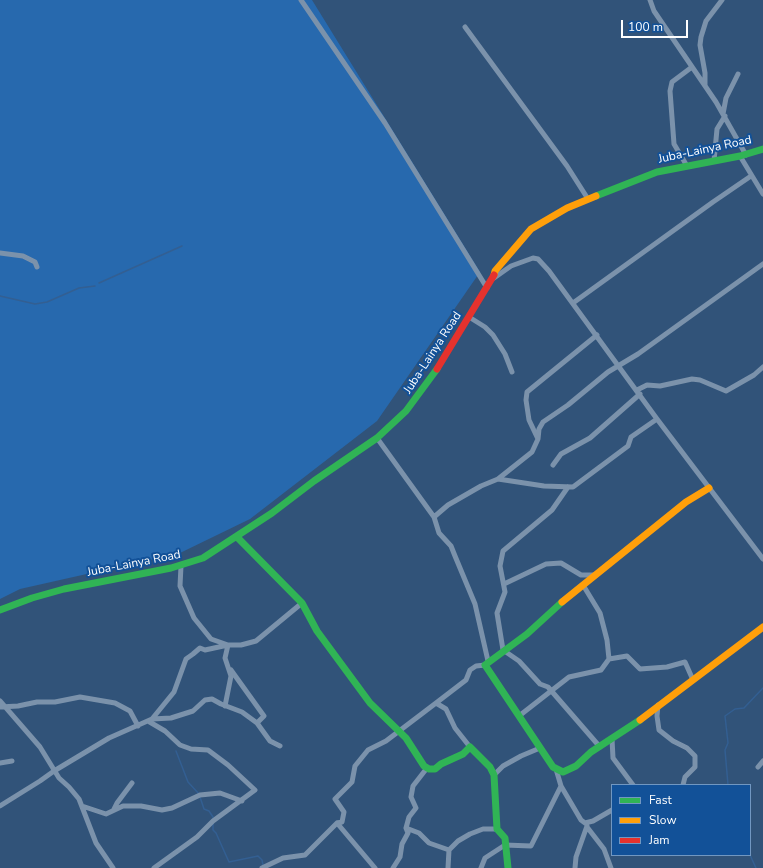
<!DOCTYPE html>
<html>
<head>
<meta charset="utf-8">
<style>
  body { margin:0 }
  #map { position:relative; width:763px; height:868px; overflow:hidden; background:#315379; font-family:"Nunito Sans",sans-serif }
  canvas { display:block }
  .legend { position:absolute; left:611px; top:784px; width:140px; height:72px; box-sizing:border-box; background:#125198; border:1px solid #7197c1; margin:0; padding:5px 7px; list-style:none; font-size:12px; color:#fff }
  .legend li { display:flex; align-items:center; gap:8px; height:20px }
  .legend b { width:20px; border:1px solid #7197c1 }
  .scale { position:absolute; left:621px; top:20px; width:67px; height:18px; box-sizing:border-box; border:2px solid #fff; border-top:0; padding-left:5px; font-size:12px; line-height:14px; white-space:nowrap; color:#fff; -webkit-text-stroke:3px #125198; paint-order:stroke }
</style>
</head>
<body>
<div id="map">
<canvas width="763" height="868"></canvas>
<ul class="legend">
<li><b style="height:5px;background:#30b455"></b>Fast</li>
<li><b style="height:5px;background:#ff9f0a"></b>Slow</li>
<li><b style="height:5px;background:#e5322d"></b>Jam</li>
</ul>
<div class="scale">100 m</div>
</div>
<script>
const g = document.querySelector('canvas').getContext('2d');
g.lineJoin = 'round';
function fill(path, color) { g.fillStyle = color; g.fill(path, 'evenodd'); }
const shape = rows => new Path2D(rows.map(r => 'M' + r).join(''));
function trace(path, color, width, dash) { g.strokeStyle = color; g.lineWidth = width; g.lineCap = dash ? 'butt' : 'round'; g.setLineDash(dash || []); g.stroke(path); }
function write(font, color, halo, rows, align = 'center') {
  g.font = font + ' "Nunito Sans",sans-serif'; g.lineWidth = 4; g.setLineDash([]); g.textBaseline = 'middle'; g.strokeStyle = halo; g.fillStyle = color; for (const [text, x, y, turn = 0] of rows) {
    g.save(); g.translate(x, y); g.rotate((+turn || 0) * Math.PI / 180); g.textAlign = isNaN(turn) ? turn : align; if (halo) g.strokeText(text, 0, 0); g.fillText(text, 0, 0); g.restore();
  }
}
fill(shape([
  [0,0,312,0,480,272,377,421,250,519,180,553,20,589,0,599]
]), '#2769ae');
trace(shape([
  [99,283,182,246],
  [0,296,35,304,47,302,79,288,95,286],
  [176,751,188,782,199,794],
  [728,785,725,750,728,743,725,716,735,709,744,708,763,688],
  [200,797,204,809,209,811,213,817,213,820],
  [213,823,213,830,216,833,229,862,258,856,262,860,263,865],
  [750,855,756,868]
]), '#335f92', 1.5);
trace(shape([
  [301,0,385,123,487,288],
  [650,0,654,11,716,102,746,155],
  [465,27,567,166,588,199],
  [705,85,705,73,700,45,701,37,706,21,722,0],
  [723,114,726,98,738,74],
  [740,156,763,194],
  [714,161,717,129,725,116],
  [687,166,674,144,670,91,672,82,692,67],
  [0,253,23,256,35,262,37,267],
  [494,278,511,266,533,258,538,259,549,271,657,419,763,559],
  [573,303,713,202,751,176],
  [469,317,485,327,493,335,505,354,512,372],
  [637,390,647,385,660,386,692,379,700,380,726,391,754,375,763,367],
  [377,438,434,517,448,505,481,486,498,479,544,486,573,487,628,446,631,437,657,419],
  [538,439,539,429,543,422,568,405,608,372,638,354,763,264],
  [553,465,561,454,590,438,640,394],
  [498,479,532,452,538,439,529,420,526,400,527,392,597,335],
  [568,487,552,510,503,551,500,566,505,592,497,613,503,650,519,661,540,684,548,687,600,747],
  [434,517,439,533,451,546,455,556,475,604,488,661],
  [181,566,180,586,194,618,211,639,228,645,225,658,231,676,225,706],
  [504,584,546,564,561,563,581,575,596,575],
  [583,585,600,613,607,640,609,659],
  [231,670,264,716,257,723],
  [0,701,40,747,59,778,69,787,79,799,96,843,113,868],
  [436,703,466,680,470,670,476,666,485,665],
  [658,705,657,716,659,730,673,741,687,748,695,756,695,767,685,777,683,785],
  [0,707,18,706,37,702,55,702,80,697,115,703,130,711,138,726],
  [519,716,569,677,601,670,609,659,627,656,640,669,667,667,685,662,693,680],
  [152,719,171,718,193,711,205,700,212,699,221,704,242,712,257,723,270,741,280,746],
  [148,721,165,731,180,745,191,749,208,750,228,765,255,790,213,821,197,837,154,868],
  [612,739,613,758,633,785],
  [0,763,12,761],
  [758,767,763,761],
  [494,775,503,766,521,756,540,748],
  [561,786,581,820,585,823,593,821,612,810],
  [0,806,40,781,54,771,109,738,152,719,174,692,186,659,193,654,200,648,205,650,228,645,241,645,256,641,302,603],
  [82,806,106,814,123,806,141,806,162,810,172,808,200,795,220,793,242,801],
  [114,809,117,803,132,783],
  [587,827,604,849,611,868],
  [406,828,419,833,429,843,449,850,448,868],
  [449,850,458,841,470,834,483,829,497,829],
  [262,868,283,858,305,855,337,823],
  [375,868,337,823,342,822,344,812,335,799,352,782,355,766,368,750,386,741,436,703,446,709,455,728,470,747],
  [393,868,400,857,402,844,408,833,406,828,409,817,416,808,411,797,413,786,427,768],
  [481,868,485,858,505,845,531,846,561,786,556,769],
  [575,868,576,857,587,826]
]), '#7b92ab', 5);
trace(shape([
  [596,196,657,172,740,156,763,149],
  [237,537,302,603,317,631,370,703,406,738,424,766,429,769,435,769,441,764,463,754,470,747,490,767,494,775,497,829,505,838,508,868],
  [562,602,527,634,485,665,553,767,563,772,576,766,591,752,640,720],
  [0,610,32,598,64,589,171,568,203,558,272,513,314,481,377,438,406,411,437,369]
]), '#30b455', 7);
trace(shape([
  [494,275,495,271,531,229,567,208,596,196],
  [562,602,686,502,709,488],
  [640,720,763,627]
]), '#ff9f0a', 7);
trace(shape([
  [437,369,494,275]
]), '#e5322d', 7);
write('12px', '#fff', '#125198', [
  ["Juba-Lainya Road",705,150,-12],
  ["Juba-Lainya Road",433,353,-57],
  ["Juba-Lainya Road",134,564,-11]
]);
</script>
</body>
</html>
